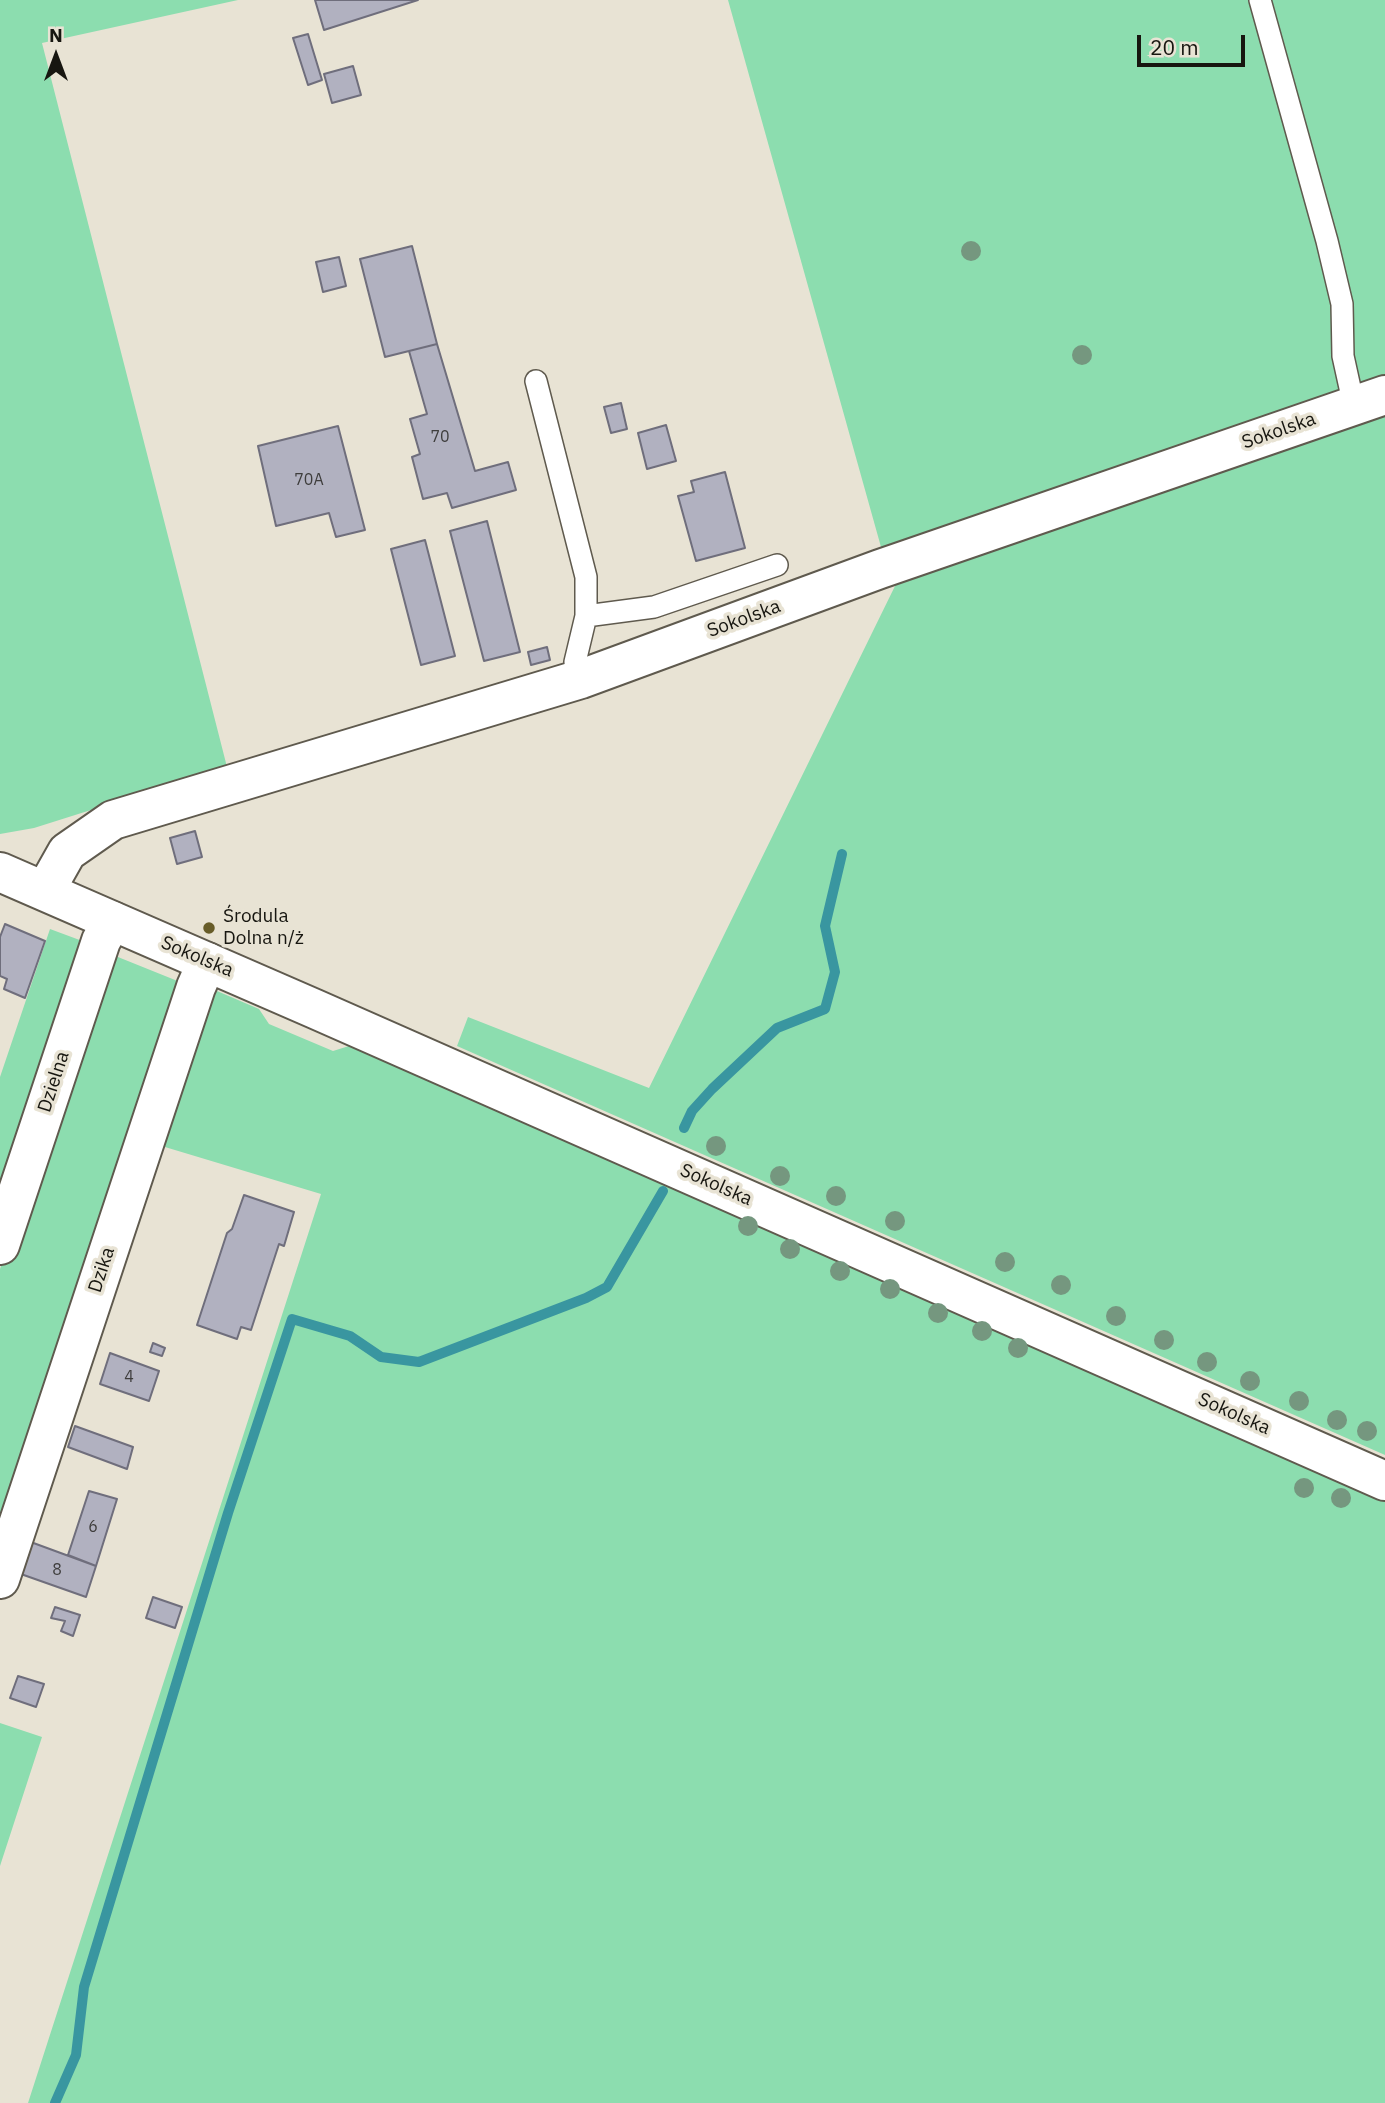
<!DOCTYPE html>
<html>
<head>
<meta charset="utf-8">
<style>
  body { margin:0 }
  #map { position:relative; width:1385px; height:2103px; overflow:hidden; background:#e8e3d4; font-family:"IBM Plex Sans",sans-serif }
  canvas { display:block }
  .north { position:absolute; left:21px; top:21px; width:70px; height:70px; -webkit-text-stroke:5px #e8e3d4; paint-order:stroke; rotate:0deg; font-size:19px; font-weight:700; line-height:28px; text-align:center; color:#171610 }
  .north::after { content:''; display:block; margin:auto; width:24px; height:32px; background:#171610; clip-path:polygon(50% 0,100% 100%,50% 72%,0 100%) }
  .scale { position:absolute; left:1137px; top:35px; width:108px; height:32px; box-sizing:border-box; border:4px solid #171610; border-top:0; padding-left:9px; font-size:21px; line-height:24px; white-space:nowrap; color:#171610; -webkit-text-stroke:5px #e8e3d4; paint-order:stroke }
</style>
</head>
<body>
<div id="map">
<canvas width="1385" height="2103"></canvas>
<div class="north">N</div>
<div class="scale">20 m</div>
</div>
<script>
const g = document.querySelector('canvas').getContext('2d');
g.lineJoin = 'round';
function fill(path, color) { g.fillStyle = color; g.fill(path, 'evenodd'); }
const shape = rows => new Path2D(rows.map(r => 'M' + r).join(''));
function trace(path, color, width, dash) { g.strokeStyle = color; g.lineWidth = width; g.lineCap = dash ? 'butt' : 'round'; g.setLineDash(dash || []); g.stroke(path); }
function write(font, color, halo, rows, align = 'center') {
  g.font = font + ' "IBM Plex Sans",sans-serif'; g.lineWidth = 7; g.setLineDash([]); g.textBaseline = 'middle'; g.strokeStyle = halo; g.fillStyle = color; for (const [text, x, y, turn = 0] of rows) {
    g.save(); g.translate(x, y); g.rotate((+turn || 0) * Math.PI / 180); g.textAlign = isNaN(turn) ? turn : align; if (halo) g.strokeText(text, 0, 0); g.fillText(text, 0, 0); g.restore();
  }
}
fill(shape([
  [0,0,238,0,42,43,227,767,34,828,0,834],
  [728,0,1385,0,1385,1455,457,1046,468,1017,649,1088,896,584,881,547],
  [50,929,85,942,0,1204,0,1077],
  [108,953,185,984,0,1550,0,1269],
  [217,991,259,1009,269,1024,333,1051,349,1046,990,1324,1385,1501,1385,2103,28,2103,321,1194,155,1144,200,999],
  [0,1723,42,1737,0,1866]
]), '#8cddaf');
trace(shape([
  [684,1128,692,1111,712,1089,777,1028,825,1009,835,972,825,926,842,854],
  [55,2103,76,2055,84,1987,228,1513,292,1319,350,1336,381,1357,419,1362,586,1298,607,1287,663,1191]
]), '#3996a0', 10);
const building = shape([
  [315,0,418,0,324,30,315,0],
  [308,34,322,80,308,85,293,38,308,34],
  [353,66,361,95,332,103,324,74,353,66],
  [412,246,437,344,385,357,360,259,412,246],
  [339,257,346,286,323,292,316,262,339,257],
  [437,344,475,471,508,462,516,490,452,508,447,493,423,499,412,457,420,454,410,419,427,414,409,351,437,344],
  [621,403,627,429,611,433,604,407,621,403],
  [666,425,676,461,647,469,638,433,666,425],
  [338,426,365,530,336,537,329,513,276,526,258,446,338,426],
  [725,472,745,548,696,561,678,496,694,492,691,481,725,472],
  [487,521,520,652,484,661,450,531,487,521],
  [425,540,455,656,421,665,391,549,425,540],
  [547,647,550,660,531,665,528,652,547,647],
  [195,831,202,857,177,864,170,838,195,831],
  [5,924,45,941,25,998,4,989,7,979,0,976,0,937,5,924],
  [244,1195,294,1212,284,1246,279,1244,251,1330,241,1327,237,1339,197,1325,227,1233,232,1229,244,1195],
  [153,1343,165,1348,162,1356,150,1352,153,1343],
  [110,1353,159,1371,149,1401,100,1384,110,1353],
  [75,1426,133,1447,127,1469,68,1447,75,1426],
  [89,1491,117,1499,96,1566,68,1555,89,1491],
  [28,1541,96,1566,86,1597,18,1573,28,1541],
  [153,1597,182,1607,175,1628,146,1618,153,1597],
  [55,1607,80,1615,73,1636,61,1631,65,1621,51,1618,55,1607],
  [18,1676,44,1684,36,1707,10,1698,18,1676]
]);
fill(building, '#b1b1c0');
trace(building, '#6f6e7c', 2);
const service = shape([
  [1260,0,1327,241,1342,304,1343,356,1354,406],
  [536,381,586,577,586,616,575,662,581,679],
  [586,616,654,607,777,565]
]);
const minor = shape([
  [45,891,67,852,113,820,581,679,880,569,1385,395],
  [0,1245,101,941,112,921],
  [0,1579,196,987,207,962]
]);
const tertiary = shape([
  [0,872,315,1009,1385,1481]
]);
trace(service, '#5f5a4e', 24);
trace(minor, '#5f5a4e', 42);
trace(tertiary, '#5f5a4e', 42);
trace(service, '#fff', 21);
trace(minor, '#fff', 38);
trace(tertiary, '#fff', 38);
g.fillStyle = '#75977f';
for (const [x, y] of [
  [971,251],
  [1082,355],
  [716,1146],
  [780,1176],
  [836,1196],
  [895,1221],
  [748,1226],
  [790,1249],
  [1005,1262],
  [840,1271],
  [1061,1285],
  [890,1289],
  [938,1313],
  [1116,1316],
  [982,1331],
  [1164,1340],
  [1018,1348],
  [1207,1362],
  [1250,1381],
  [1299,1401],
  [1337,1420],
  [1367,1431],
  [1304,1488],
  [1341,1498]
]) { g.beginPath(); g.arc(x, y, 10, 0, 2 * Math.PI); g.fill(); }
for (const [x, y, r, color] of [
  [209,928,7,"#675c28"]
]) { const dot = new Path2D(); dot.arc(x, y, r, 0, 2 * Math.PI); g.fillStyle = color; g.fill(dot); trace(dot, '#e8e3d4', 2.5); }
write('16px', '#3e3d3c', null, [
  ["70",440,437],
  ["70A",309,480],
  ["4",129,1377],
  ["6",93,1527],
  ["8",57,1570]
]);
write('19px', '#171610', '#e8e3d4', [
  ["Sokolska",1279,431,-19],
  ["Sokolska",744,619,-20],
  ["Sokolska",197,957,23],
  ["Dzielna",54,1082,-72],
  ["Sokolska",716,1185,24],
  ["Dzika",102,1270,-72],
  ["Sokolska",1234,1414,24]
]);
write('19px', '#171610', '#e8e3d4', [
  ["Środula",223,917],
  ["Dolna n/ż",223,939]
], 'left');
</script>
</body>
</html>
